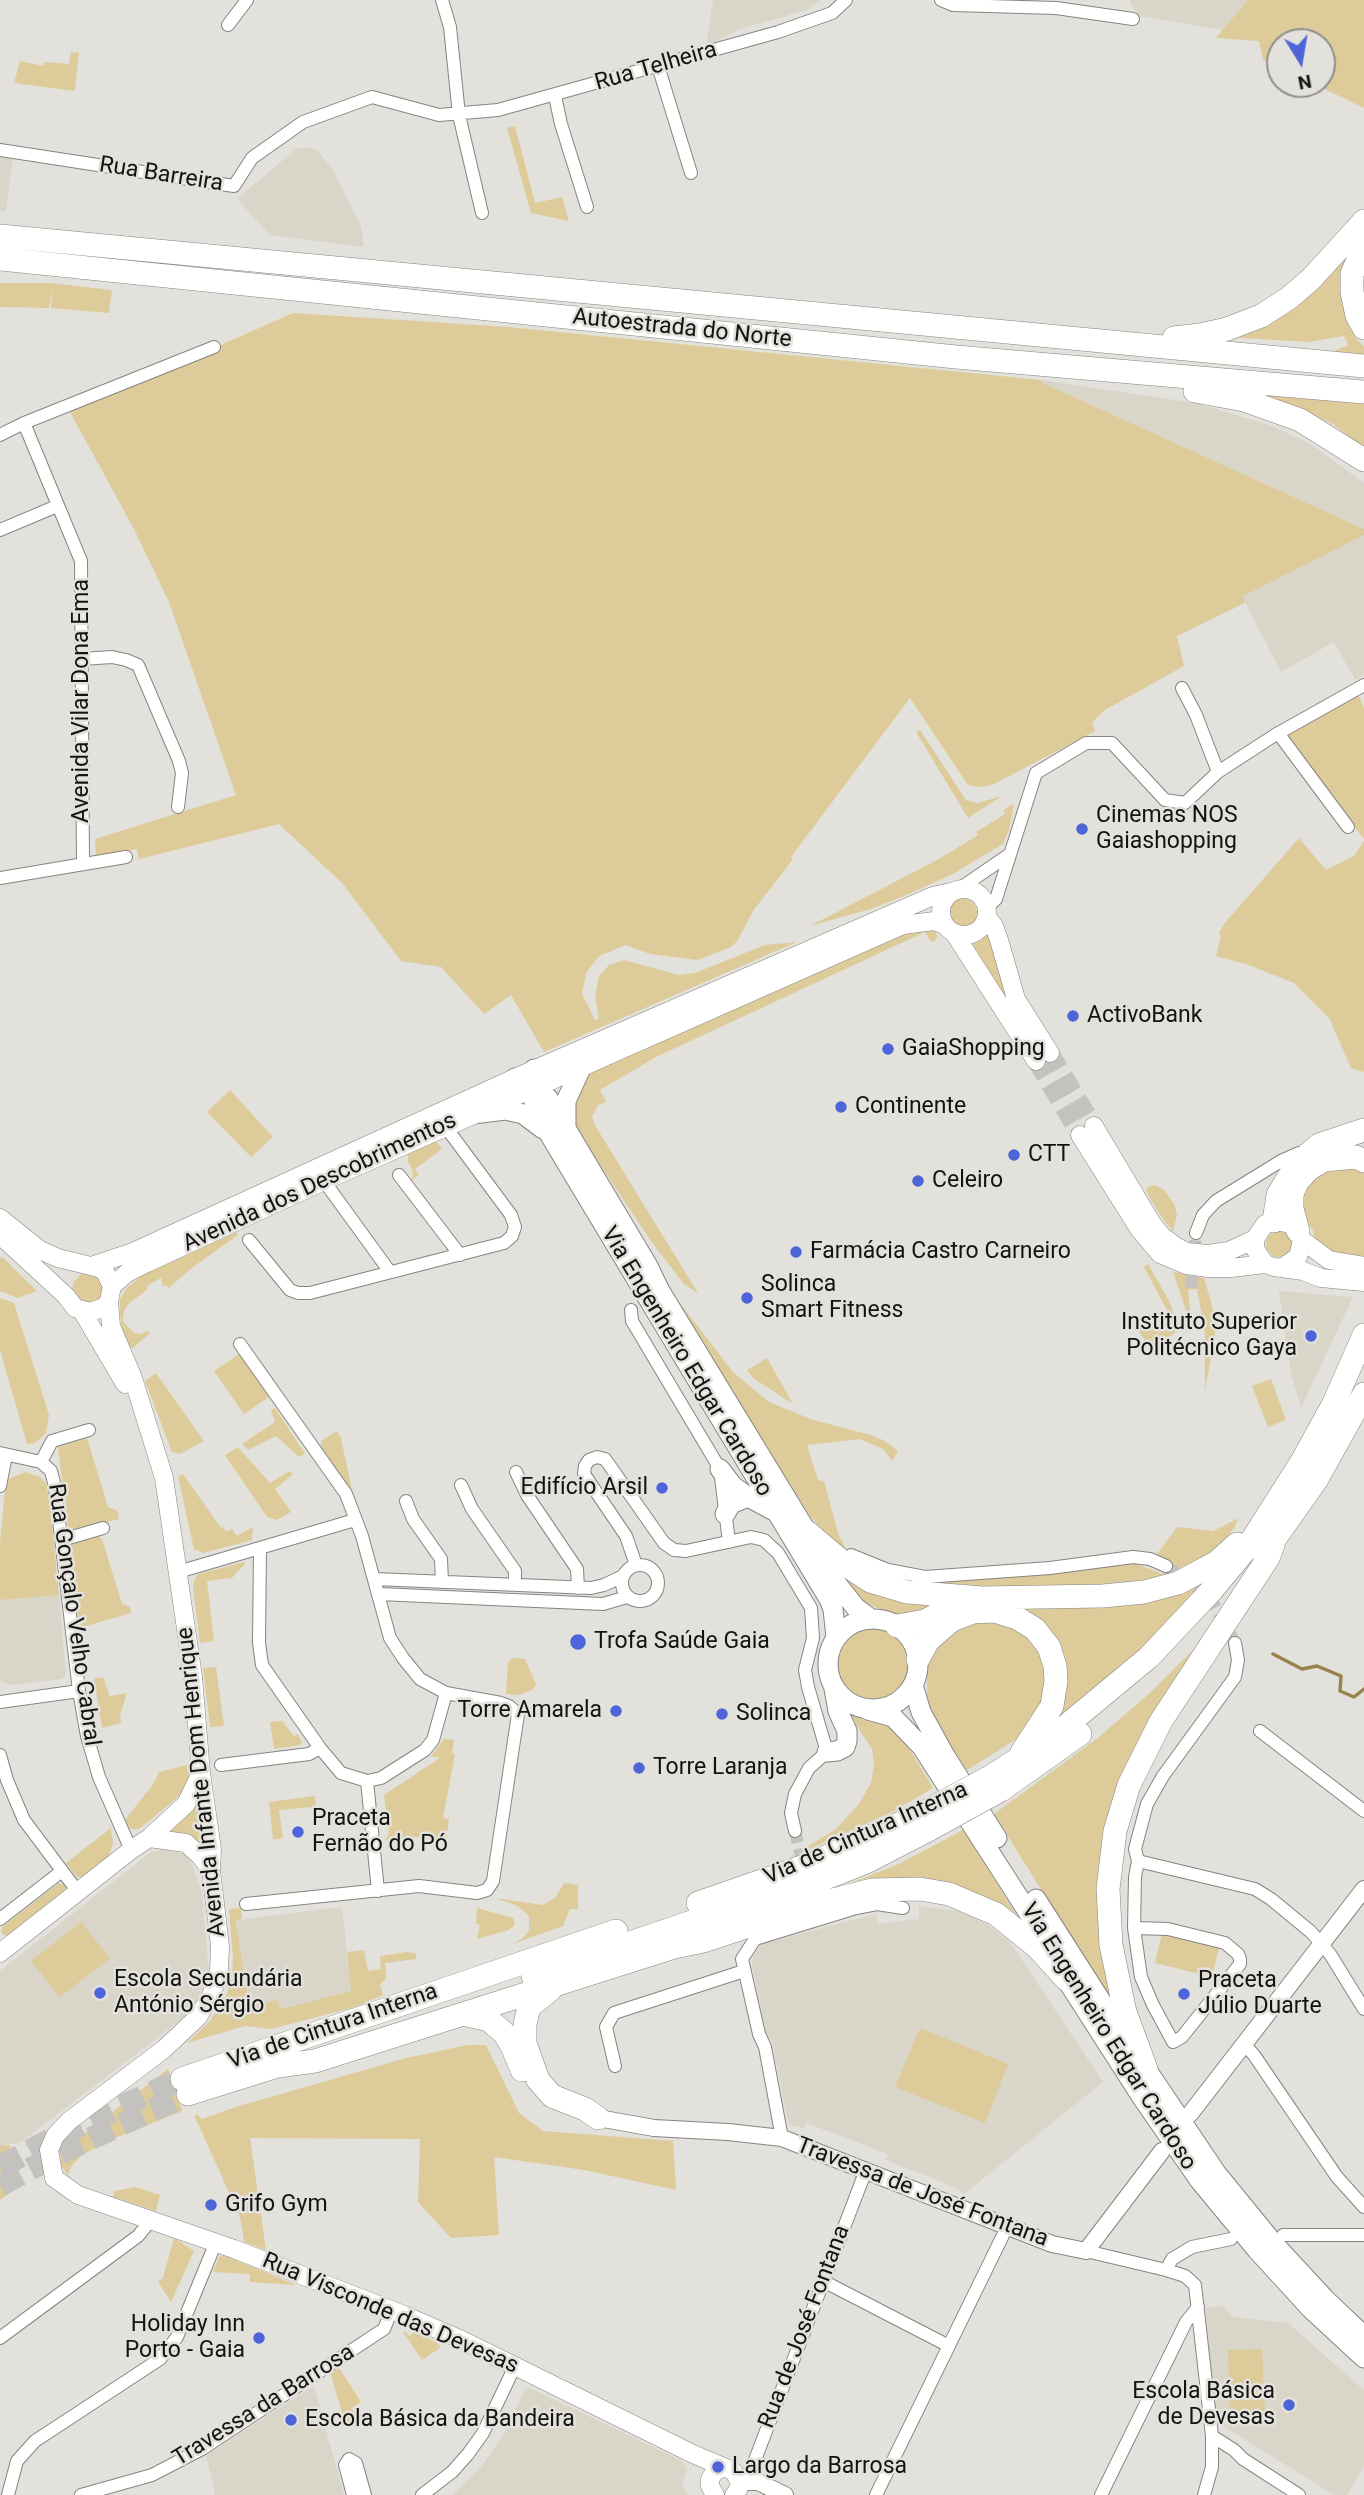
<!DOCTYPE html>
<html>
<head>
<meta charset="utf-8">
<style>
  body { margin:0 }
  #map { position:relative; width:1364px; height:2495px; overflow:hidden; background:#e3e1dc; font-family:Roboto,sans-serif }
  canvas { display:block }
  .north { position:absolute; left:1266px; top:28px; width:70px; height:70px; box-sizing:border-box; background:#e3e1dc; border:2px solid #908f8b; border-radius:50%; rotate:169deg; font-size:19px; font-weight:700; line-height:28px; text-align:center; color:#131311 }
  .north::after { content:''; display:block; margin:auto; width:24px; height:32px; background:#4e65da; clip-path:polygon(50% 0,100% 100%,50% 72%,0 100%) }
</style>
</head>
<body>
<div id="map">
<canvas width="1364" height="2495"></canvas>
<div class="north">N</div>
</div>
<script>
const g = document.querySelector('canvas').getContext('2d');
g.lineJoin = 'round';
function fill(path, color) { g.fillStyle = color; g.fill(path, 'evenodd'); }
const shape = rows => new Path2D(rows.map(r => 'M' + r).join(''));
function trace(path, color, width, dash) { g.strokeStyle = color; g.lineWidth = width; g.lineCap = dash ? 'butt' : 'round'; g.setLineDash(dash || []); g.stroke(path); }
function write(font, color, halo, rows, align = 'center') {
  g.font = font + ' Roboto,sans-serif'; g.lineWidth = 5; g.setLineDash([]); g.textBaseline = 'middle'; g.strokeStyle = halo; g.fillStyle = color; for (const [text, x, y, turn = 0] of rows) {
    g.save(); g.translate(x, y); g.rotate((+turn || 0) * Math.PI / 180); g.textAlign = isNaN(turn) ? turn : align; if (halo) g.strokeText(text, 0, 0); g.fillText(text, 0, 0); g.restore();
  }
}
fill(shape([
  [713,0,820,0,807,10,740,29,706,46],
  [1129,0,1248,0,1223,30,1140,16,1135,11],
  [307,147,317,150,332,168,361,227,364,247,270,235,237,199,296,149],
  [0,155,13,158,6,211,0,211],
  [1041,380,1195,403,1269,425,1309,443,1364,483,1364,529,1043,383],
  [1364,535,1364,674,1355,680,1334,642,1281,672,1242,596],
  [1279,1291,1353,1297,1301,1408,1291,1374],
  [59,1595,66,1675,62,1679,11,1685,2,1682,0,1679,0,1600],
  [169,1848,185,1855,192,1864,202,1893,209,1973,197,2000,184,2017,28,2137,20,2142,0,2146,0,1971,151,1852],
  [919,1906,957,1911,987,1924,1010,1942,1103,2082,964,2194,952,2186,886,2160,888,2154,806,2123,804,2128,791,2125,788,2122,772,2041,765,2031,752,1965,753,1956,761,1944,876,1914,878,1924,919,1919],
  [342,1907,351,1991,280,2009,277,2000,256,2005,248,2000,236,1920],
  [1222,2306,1233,2317,1288,2323,1364,2390,1364,2467,1347,2495,1334,2495,1215,2421,1205,2308],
  [314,2386,344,2495,215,2495,206,2455],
  [530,2388,682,2461,687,2469,682,2486,688,2495,453,2495,478,2470,493,2450,506,2430,525,2389]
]), '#d9d5c9');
fill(shape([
  [1248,0,1364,0,1364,108,1314,84,1322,84,1322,42,1280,42,1280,68,1263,60,1259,41,1216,38],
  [71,52,79,53,75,91,14,83,20,61,43,66,45,62,69,64],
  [515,126,535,203,562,197,569,221,531,213,507,128],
  [1364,230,1348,323,1357,340,1364,346,1364,355,1332,352,1348,345,1344,336,1309,342,1225,337],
  [0,283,50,283,112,290,109,313,51,308,52,289,49,308,0,307],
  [293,313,508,327,1041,380,1043,383,1364,529,1364,535,1243,596,1245,603,1177,636,1184,666,1105,710,1092,722,1095,731,994,784,982,787,968,785,910,698,791,857,793,859,753,911,738,940,731,947,698,960,650,954,626,945,599,956,586,973,582,994,595,1020,599,1019,595,997,599,976,609,965,624,960,679,975,695,973,765,945,797,942,544,1052,511,995,484,1014,441,967,401,961,343,884,279,824,139,859,137,849,96,857,95,839,236,795,169,602,134,529,70,412],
  [1216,387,1364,401,1364,448,1333,424,1299,409],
  [1358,694,1364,708,1364,839,1283,737],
  [920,730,966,800,978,803,1002,796,968,818,916,732],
  [1014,803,1009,830,1003,844,981,857,953,874,904,896,871,909,810,926,939,859,978,835,976,832,1005,814,1003,811],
  [1299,838,1326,870,1354,856,1364,841,1364,1072,1351,1068,1329,1018,1294,983,1246,964,1216,956,1221,936,1219,933,1224,924],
  [961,897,971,901,978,911,978,918,973,926,960,927,950,917,949,905,952,901],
  [991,928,1011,1007,971,941,985,935],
  [934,930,937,936,936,940,931,942,925,932,656,1057,600,1090,606,1102,598,1105,592,1117,596,1127,698,1293,684,1284,653,1244,578,1132,576,1126,575,1104,585,1080,595,1069,905,933],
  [230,1090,273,1137,251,1157,207,1112],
  [435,1140,442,1149,415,1169,419,1175,412,1180,413,1171,408,1162,408,1153],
  [1344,1165,1364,1172,1364,1257,1343,1257,1330,1252,1315,1241,1313,1230,1305,1219,1301,1201,1303,1187,1325,1168],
  [1155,1185,1164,1190,1174,1204,1177,1215,1173,1231,1165,1222,1148,1195,1146,1188],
  '1266 1244a13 13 0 1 1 26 0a13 13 0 1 1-26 0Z',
  [235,1231,238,1235,189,1270,169,1288,166,1285,163,1287,161,1278,148,1285,147,1290,129,1303,124,1311,123,1321,134,1333,140,1334,148,1331,150,1333,133,1348,128,1346,123,1336,120,1315,120,1299,127,1288,141,1276,160,1266],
  [2,1257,37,1291,18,1298,0,1291,0,1258],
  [1148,1264,1169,1301,1176,1320,1175,1333,1157,1344,1145,1340,1138,1331,1168,1312,1144,1267],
  [91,1272,105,1283,102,1300,85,1306,72,1293,73,1283,82,1273],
  [1173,1272,1204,1278,1217,1322,1205,1391,1205,1334,1197,1289,1188,1290,1192,1328],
  [665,1284,733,1372,769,1402,813,1420,871,1435,885,1441,898,1451,892,1461,883,1449,860,1439,807,1445,818,1480,824,1481,838,1533,848,1553,836,1546,810,1516,745,1418],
  [0,1298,14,1303,49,1415,46,1433,35,1443,27,1444,0,1350],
  [239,1354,269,1397,244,1414,214,1371],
  [767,1358,793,1404,753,1378,747,1370],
  [156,1373,204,1441,180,1454,172,1452,145,1381],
  [1271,1379,1286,1420,1268,1427,1252,1386],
  [275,1408,305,1454,299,1457,276,1436,248,1450,242,1444,275,1422,271,1410],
  [337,1431,341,1438,353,1495,321,1447,321,1441],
  [87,1438,108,1507,118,1511,119,1519,77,1530,68,1527,58,1447],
  [238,1447,270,1483,290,1471,293,1474,275,1489,291,1512,277,1520,267,1517,225,1455],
  [26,1472,40,1477,48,1486,59,1595,0,1600,0,1543,6,1480],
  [183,1474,221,1528,223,1527,226,1532,232,1529,237,1536,253,1527,252,1540,203,1553,194,1549,178,1477],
  [1239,1518,1233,1530,1218,1546,1200,1560,1182,1571,1138,1582,1074,1586,937,1588,903,1581,936,1582,1136,1564,1163,1574,1172,1565,1157,1554,1177,1527,1213,1531],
  [98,1536,102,1539,122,1604,130,1607,131,1613,79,1628,70,1544],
  [829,1559,952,1602,906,1618,887,1612,858,1600],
  [244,1562,245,1564,232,1578,207,1581,214,1641,200,1643,193,1587,195,1578,199,1574],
  [1212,1573,1136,1654,1054,1725,1064,1667,1007,1609],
  [998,1621,1028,1634,1045,1661,1048,1694,1018,1738,967,1770,935,1722,927,1698,927,1668,938,1644,965,1624],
  [1217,1626,1105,1841,1118,2013,994,1814,1099,1737,1151,1692],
  '835 1665a37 37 0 1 1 74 0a37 37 0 1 1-74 0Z',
  [513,1658,525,1659,536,1684,534,1689,519,1695,506,1694,508,1662],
  [216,1667,224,1726,210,1727,203,1668],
  [103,1677,110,1696,127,1693,120,1715,121,1723,102,1728,94,1679],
  [849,1714,874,1720,888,1726,905,1742,933,1788,892,1812,789,1858,836,1829,859,1804,871,1783,874,1763,872,1749],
  [282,1721,294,1736,298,1734,302,1743,300,1745,274,1749,270,1722],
  [444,1739,454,1740,452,1753,455,1754,443,1818,449,1819,446,1842,417,1837,385,1840,389,1834,384,1795,440,1758,431,1756],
  [191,1764,189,1777,184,1791,178,1797,139,1829,131,1829,128,1826,125,1820,154,1783,159,1772],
  [200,1790,208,1853,167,1833],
  [315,1796,318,1823,314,1823,312,1807,279,1810,283,1838,273,1840,269,1802],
  [111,1828,113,1843,109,1856,93,1871,82,1877,77,1877,66,1863],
  [963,1830,1027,1932,1000,1910,846,1885,899,1864],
  [59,1883,67,1886,66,1891,8,1936,4,1935,1,1931,2,1927],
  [564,1883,578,1885,578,1909,570,1909,563,1926,513,1944,524,1937,529,1930,529,1916,518,1906,495,1898,543,1905,556,1897],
  [241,1908,242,1919,236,1920,248,2000,256,2005,277,2000,281,2009,351,1991,347,1952,364,1950,368,1971,381,1969,380,1956,407,1952,416,1954,416,1959,385,1963,386,1978,380,1985,383,1995,355,2007,271,2029,245,2026,187,2043,210,2021,227,1993,232,1975,233,1958,229,1909],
  [477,1908,513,1918,515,1925,509,1930,477,1939,480,1925,476,1924],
  [81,1922,110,1958,60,1997,31,1961],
  [1162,1933,1219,1948,1212,1977,1155,1963],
  [920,2028,1008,2064,985,2123,895,2087],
  [468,2045,486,2045,519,2113,543,2131,673,2141,676,2190,584,2170,494,2157,499,2235,451,2238,418,2202,420,2139,250,2138,266,2250,244,2242,240,2217,195,2117,196,2114,202,2119,236,2107,406,2058],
  [168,2069,182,2110,180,2112,110,2140,82,2155,71,2166,68,2176,61,2165,60,2154,63,2150],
  [10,2145,19,2186,0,2200,0,2146],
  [135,2187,160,2195,156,2211,113,2197,114,2191],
  [174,2238,194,2251,171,2302,158,2282,163,2278],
  [224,2255,296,2285,250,2282,250,2274,213,2272,219,2257],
  [405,2331,409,2336,415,2332,439,2344,440,2348,422,2360,403,2332],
  [1262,2349,1265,2413,1230,2414,1228,2350],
  [339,2368,361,2402,352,2408,359,2421,346,2426,330,2372]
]), '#ddcb9a');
trace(shape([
  [1273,1654,1302,1669,1317,1666,1341,1676,1340,1691,1354,1697,1364,1689]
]), '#98844a', 3.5);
trace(shape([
  [1191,1288,1196,1233],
  [1166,1566,1210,1597,1235,1643],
  [795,1831,804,1869]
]), '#c4c2be', 12, [12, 6]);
trace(shape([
  [1050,1053,1094,1126],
  [1036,1061,1080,1135]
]), '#c4c2be', 18, [18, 9]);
trace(shape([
  [0,2167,65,2132,182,2079],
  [0,2185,70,2148,188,2094]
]), '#c4c2be', 23, [23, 11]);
const minor = shape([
  [442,0,450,27,459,115,482,213],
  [941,0,953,5,1056,8,1133,19],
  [228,25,247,0],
  [658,66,691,173],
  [555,96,561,124,587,207],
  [0,150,234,186,252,158,303,122,372,97,439,115,498,110,778,32,832,13,846,0],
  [24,423,81,561,83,864],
  [0,435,24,423,214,347],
  [0,530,57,506],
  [82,659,112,657,126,660,138,665,179,761,182,773,178,807],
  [1182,688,1196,715,1218,772],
  [1278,733,1348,827],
  [0,878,126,857],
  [959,889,1010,854],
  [987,908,996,899,1036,773,1086,743,1112,743,1165,800,1185,803,1218,772,1275,735,1364,685],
  [399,1175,460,1255],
  [324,1181,390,1272],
  [1196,1233,1203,1215,1216,1201,1281,1161,1299,1153],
  [249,1240,290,1290,298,1293,310,1293,504,1243,512,1236,515,1227,511,1215,445,1126],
  [631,1310,632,1321,720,1469,729,1542],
  [240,1344,346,1494,362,1536,390,1638,403,1658,420,1679,446,1693,501,1703,509,1706,518,1714,493,1881,487,1890,477,1893,419,1886,246,1904],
  [0,1453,41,1462,51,1471,55,1487,79,1691,87,1736,99,1777,131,1850],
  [41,1462,52,1441,89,1430],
  [516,1472,527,1495,577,1569,578,1588],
  [461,1485,472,1509,515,1571,515,1585],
  [0,1486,6,1455],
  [406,1501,413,1519,441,1559,442,1582],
  [62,1540,103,1528],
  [260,1548,259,1643,262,1665,320,1748,341,1773,367,1781,381,1778,425,1750,433,1740,446,1693],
  [851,1555,888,1570,925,1577,1050,1568,1133,1557,1150,1559,1166,1566],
  '622 1583a18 18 0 1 1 36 0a18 18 0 1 1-36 0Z',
  [636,1565,626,1536,584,1474,585,1466,589,1460,597,1457,605,1459,664,1543,674,1550,686,1551,751,1537,764,1540,778,1553,811,1608,813,1638,805,1670,808,1687,827,1752,809,1768,795,1794,791,1813,795,1831],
  [178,1572,355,1520],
  [375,1579,591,1588,604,1585,623,1576],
  [379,1594,603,1604,627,1597],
  [0,1702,79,1691],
  [1260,1731,1364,1811],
  [0,1755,7,1780,24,1820,78,1892],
  [221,1765,309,1754,320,1748],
  [367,1781,378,1891],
  [1138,1861,1255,1889,1271,1899,1311,1932,1330,1954,1364,2009],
  [0,1919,62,1871],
  [1134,1928,1168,1929,1225,1943,1238,1954,1240,1959,1240,1964,1182,2037,1173,2042,1153,2005,1141,1977,1134,1928,1135,1877,1138,1861,1135,1849,1147,1804,1163,1776,1235,1677,1238,1660,1235,1643],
  [1244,2044,1254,2055,1337,2177,1364,2207],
  [615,2066,606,2027,614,2013,744,1971],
  [782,2138,765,2047,759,2034,742,1959,755,1939,856,1908,877,1904,903,1908],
  [1283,2235,1364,2235],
  [1086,2251,1166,2270,1185,2276,1195,2285,1212,2436,1212,2467,1204,2495],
  [1166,2270,1172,2259,1192,2247,1231,2239],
  [823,2281,949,2346],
  [0,2338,138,2236,151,2220],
  [1212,2436,1234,2450,1243,2459,1299,2495],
  [739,2477,750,2473,866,2170],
  [8,2495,17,2461,35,2441,160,2359,177,2337,216,2242],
  [81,2495,152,2475,202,2449,384,2329,392,2310],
  [353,2495,345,2465,349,2459,356,2463,365,2495],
  [422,2495,452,2472,468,2454,483,2433,515,2366],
  [876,2495,1007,2227],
  [1101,2495,1186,2322,1198,2307]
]);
const tertiary = shape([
  [1190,2114,1364,1889],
  [598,2118,654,2128,728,2132,782,2138,1052,2244,1086,2251,1162,2151],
  [740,2482,758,2482,785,2495]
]);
const secondary = shape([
  '941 912a23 23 0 1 1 46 0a23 23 0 1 1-46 0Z',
  [987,917,994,926,999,940,1016,999,1050,1053],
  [954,933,1036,1061],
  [1094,1126,1153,1225,1162,1236,1177,1247,1187,1252,1208,1254,1229,1251,1255,1239],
  [1080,1135,1139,1229,1160,1254,1186,1265,1208,1268,1231,1268,1265,1264],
  [0,1218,40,1250,58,1258,99,1268,105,1272,112,1286,109,1301,111,1326,133,1378,164,1478,193,1677,201,1773,212,1849,211,1870,220,1946,219,1971,211,1996,198,2017,164,2049,69,2121,55,2136,49,2150,54,2178,78,2195,234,2249,404,2315,464,2341,693,2454,733,2471,740,2482,738,2490,734,2495],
  [0,1235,66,1296,75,1308,91,1312,104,1307,109,1301],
  [1302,1240,1329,1260,1364,1266],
  [91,1266,133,1252,515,1078,933,896,951,892],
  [1283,1267,1298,1257,1302,1240,1291,1224,1274,1221,1265,1224,1255,1239,1255,1249,1265,1264,1274,1267,1303,1271,1321,1278,1364,1282],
  [112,1286,127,1273,147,1263,324,1181,903,925,934,921,944,925],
  [82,1311,125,1384],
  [149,1838,186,1843,200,1856,211,1870],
  [0,1953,131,1850,149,1838,186,1804,201,1773],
  [715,2495,710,2486,710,2479,716,2470,725,2468]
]);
const primary = shape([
  [534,1069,534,1104,551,1137,829,1599,833,1609,836,1638],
  [515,1078,548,1098,648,1266,660,1291,807,1532,833,1579,856,1608,871,1619],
  [473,1114,505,1110,523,1114,543,1129],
  [566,1129,566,1101,582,1066],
  [720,1469,733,1486,748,1497],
  [725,1514,731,1504,748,1497,776,1512],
  '828 1664a45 45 0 1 1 90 0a45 45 0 1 1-90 0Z',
  [913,1685,921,1712,944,1754,997,1838],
  [868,1710,893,1717,922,1747,1037,1926,1066,1979,1143,2099,1200,2181,1257,2250,1311,2309,1364,2358],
  [827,1752,837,1751,845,1747,847,1741,847,1731,838,1711,834,1689],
  [1036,1899,1112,2018,1217,2174,1275,2245,1325,2299,1364,2336]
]);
const motorway = shape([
  [0,236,1364,366],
  [1364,246,1352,274,1352,292,1357,316,1364,328],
  [0,259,956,357,1364,392],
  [1174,338,1200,335,1227,329,1261,316,1289,298,1311,279,1364,221],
  [1195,391,1244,400,1300,420,1364,460],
  [1274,1221,1278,1195,1296,1165,1319,1145,1364,1130],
  [1298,1231,1292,1209,1292,1194,1297,1182,1309,1169,1324,1160,1356,1157,1364,1161],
  [807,1532,846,1565,870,1581,907,1592,982,1598,1103,1596,1144,1592,1178,1583,1195,1574,1217,1562,1237,1544],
  [1264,1554,1317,1479,1364,1394],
  [897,1626,925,1621,956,1605],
  [918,1659,928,1641,939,1631,952,1620,973,1612,995,1611,1017,1618,1035,1629,1049,1647,1055,1666,1056,1681,1052,1706,1022,1752],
  [992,1776,1055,1735,1149,1657,1212,1590,1247,1548,1301,1463,1334,1403,1364,1335],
  [1001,1790,1080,1734],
  [698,1903,810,1864,919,1815],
  [533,1976,727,1910,775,1898,866,1862,930,1829],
  [550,1990,529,2007,525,2024,525,2043,538,2080,552,2096,585,2109,598,2118],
  [463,2014,489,2020,504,2033,512,2046,522,2070],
  [278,2066,315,2061,674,1947,703,1941,806,1907,872,1890,920,1889,949,1894,996,1914,1037,1947,1066,1979],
  [1146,2069,1125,2012,1111,1945,1108,1889,1115,1831,1129,1785,1161,1721,1268,1558,1273,1545],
  [182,2079,616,1931],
  [188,2094,293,2061]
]);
trace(minor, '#868480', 14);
trace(tertiary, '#868480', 18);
trace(secondary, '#868480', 19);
trace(primary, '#868480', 21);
trace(motorway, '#868480', 24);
trace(minor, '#fff', 12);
trace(tertiary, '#fff', 16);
trace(secondary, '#fff', 18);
trace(primary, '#fff', 19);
trace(motorway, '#fff', 23);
const motorwayBridge = shape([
  [919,1815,992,1776],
  [930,1829,1001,1790]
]);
trace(motorwayBridge, '#868480', 24, []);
trace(motorwayBridge, '#fff', 23);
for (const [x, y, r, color] of [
  [1082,829,7,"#4e65da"],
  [1073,1016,7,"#4e65da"],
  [888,1049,7,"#4e65da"],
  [841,1107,7,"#4e65da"],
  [1014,1155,7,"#4e65da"],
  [918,1181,7,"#4e65da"],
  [796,1252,7,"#4e65da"],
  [747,1298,7,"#4e65da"],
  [1311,1336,7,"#4e65da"],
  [662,1488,7,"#4e65da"],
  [578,1642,9,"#4e65da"],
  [616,1711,7,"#4e65da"],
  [722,1714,7,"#4e65da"],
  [639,1768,7,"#4e65da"],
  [298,1832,7,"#4e65da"],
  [100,1993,7,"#4e65da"],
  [1184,1994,7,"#4e65da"],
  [211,2205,7,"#4e65da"],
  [259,2338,7,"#4e65da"],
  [1289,2405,7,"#4e65da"],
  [291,2420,7,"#4e65da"],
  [718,2467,7,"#4e65da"]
]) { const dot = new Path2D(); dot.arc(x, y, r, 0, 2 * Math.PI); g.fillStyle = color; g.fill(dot); trace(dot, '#e3e1dc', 2.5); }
write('23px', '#131311', '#e3e1dc', [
  ["Rua Telheira",656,67,-16],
  ["Rua Barreira",161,175,9],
  ["Autoestrada do Norte",682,329,6],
  ["Avenida Vilar Dona Ema",82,701,-90],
  ["Avenida dos Descobrimentos",320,1183,-25],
  ["Via Engenheiro Edgar Cardoso",686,1362,59],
  ["Rua Gonçalo Velho Cabral",73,1615,82],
  ["Avenida Infante Dom Henrique",202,1782,-96],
  ["Via de Cintura Interna",866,1834,-24],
  ["Via de Cintura Interna",333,2027,-19],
  ["Via Engenheiro Edgar Cardoso",1108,2037,58],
  ["Travessa de José Fontana",922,2193,21],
  ["Rua Visconde das Devesas",390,2314,23],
  ["Rua de José Fontana",805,2327,-69],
  ["Travessa da Barrosa",264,2406,-32]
]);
write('23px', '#131311', '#e3e1dc', [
  ["Cinemas NOS",1096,816],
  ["Gaiashopping",1096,842],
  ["ActivoBank",1087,1016],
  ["GaiaShopping",902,1049],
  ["Continente",855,1107],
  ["CTT",1028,1155],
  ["Celeiro",932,1181],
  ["Farmácia Castro Carneiro",810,1252],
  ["Solinca",761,1285],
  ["Smart Fitness",761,1311],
  ["Instituto Superior",1297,1323,"right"],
  ["Politécnico Gaya",1297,1349,"right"],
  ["Edifício Arsil",648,1488,"right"],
  ["Trofa Saúde Gaia",594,1642],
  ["Torre Amarela",602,1711,"right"],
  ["Solinca",736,1714],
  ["Torre Laranja",653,1768],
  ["Praceta",312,1819],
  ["Fernão do Pó",312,1845],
  ["Escola Secundária",114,1980],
  ["António Sérgio",114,2006],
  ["Praceta",1198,1981],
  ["Júlio Duarte",1198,2007],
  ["Grifo Gym",225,2205],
  ["Holiday Inn",245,2325,"right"],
  ["Porto - Gaia",245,2351,"right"],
  ["Escola Básica",1275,2392,"right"],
  ["de Devesas",1275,2418,"right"],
  ["Escola Básica da Bandeira",305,2420],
  ["Largo da Barrosa",732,2467]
], 'left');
</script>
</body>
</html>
